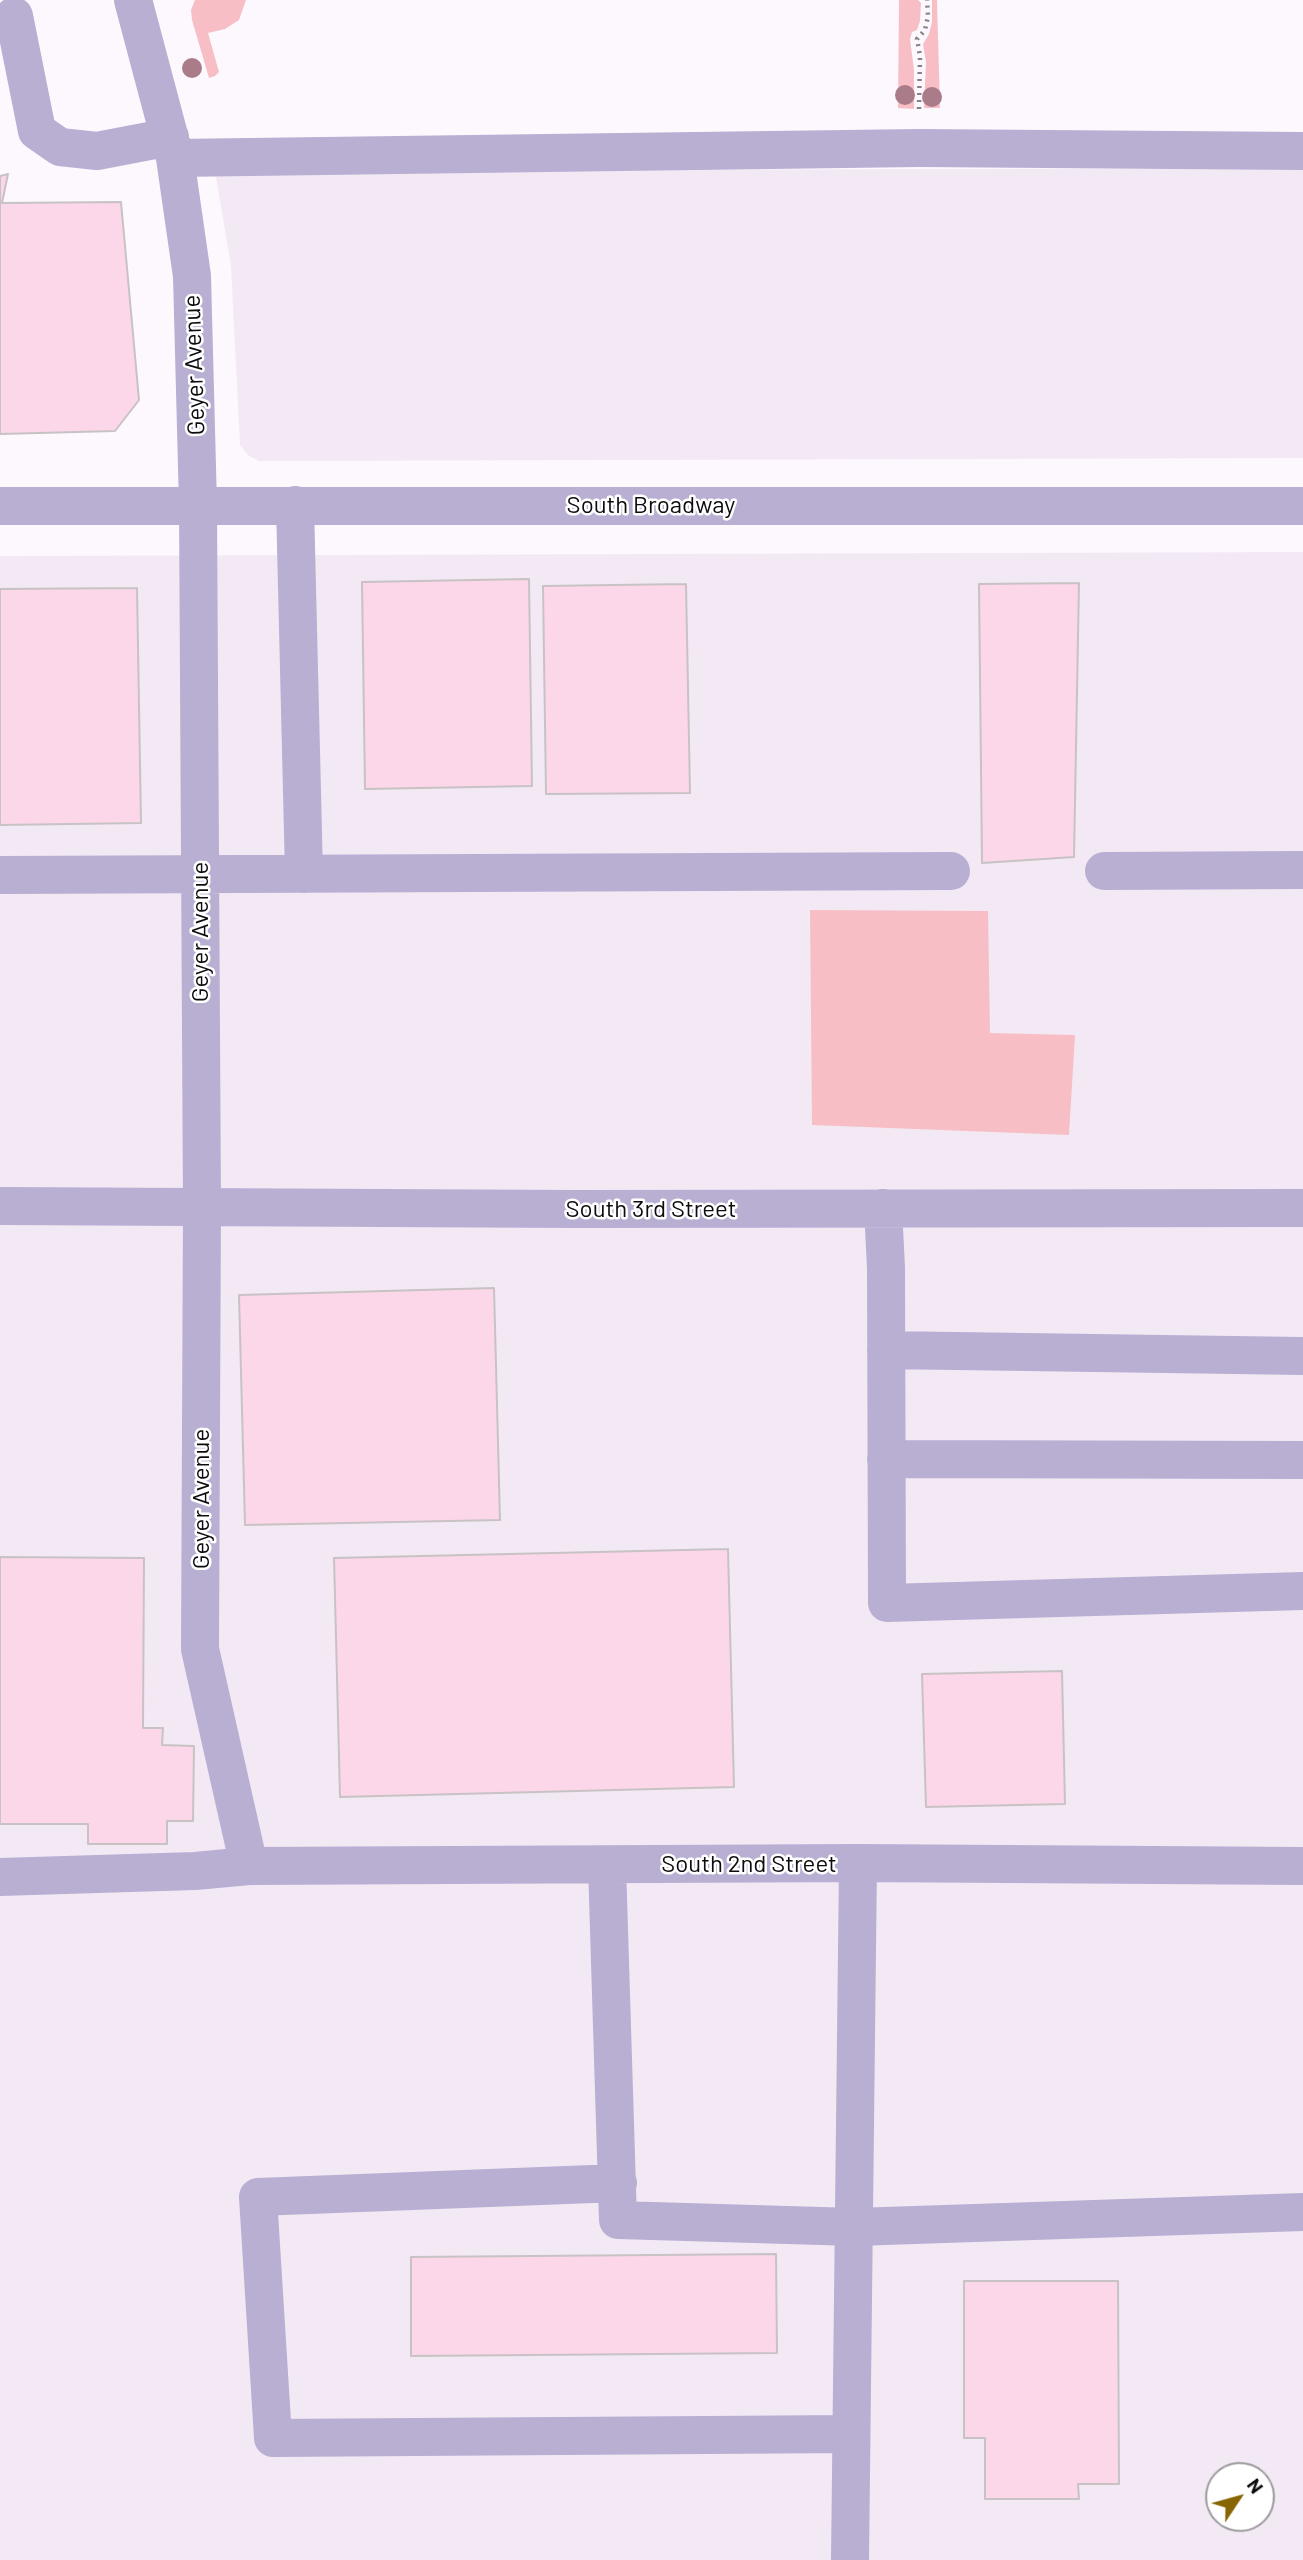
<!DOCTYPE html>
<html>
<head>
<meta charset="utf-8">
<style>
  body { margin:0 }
  #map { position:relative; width:1303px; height:2560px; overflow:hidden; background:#fdf8fe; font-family:Barlow,sans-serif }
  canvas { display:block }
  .north { position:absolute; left:1205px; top:2462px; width:70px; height:70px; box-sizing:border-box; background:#fff; border:2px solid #9e9d9e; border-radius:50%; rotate:54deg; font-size:19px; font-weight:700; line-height:28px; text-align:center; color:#0d0b0d }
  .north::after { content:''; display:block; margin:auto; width:24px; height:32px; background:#876500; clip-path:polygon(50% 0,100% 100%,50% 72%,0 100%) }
</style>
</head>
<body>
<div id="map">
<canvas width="1303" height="2560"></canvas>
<div class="north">N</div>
</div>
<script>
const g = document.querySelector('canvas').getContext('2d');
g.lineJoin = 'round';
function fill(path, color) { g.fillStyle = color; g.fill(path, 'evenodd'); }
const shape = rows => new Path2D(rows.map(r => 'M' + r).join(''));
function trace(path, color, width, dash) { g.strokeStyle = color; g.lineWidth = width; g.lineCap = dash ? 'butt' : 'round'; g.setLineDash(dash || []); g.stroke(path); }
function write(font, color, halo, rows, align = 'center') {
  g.font = font + ' Barlow,sans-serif'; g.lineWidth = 5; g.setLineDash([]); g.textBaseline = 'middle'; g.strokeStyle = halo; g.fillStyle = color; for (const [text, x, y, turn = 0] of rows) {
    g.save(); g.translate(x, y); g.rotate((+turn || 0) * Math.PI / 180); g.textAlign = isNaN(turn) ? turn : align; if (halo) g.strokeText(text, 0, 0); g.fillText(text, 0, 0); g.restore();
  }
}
fill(shape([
  [1303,168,1303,458,271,461,259,461,249,456,240,445,231,266,215,171],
  [1303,552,1303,2560,0,2560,0,556],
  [1219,2476,1261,2476,1261,2518,1219,2518]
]), '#f3e9f5');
fill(shape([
  [195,0,246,0,239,20,225,29,208,33,219,72,215,76,209,78,192,20,191,10],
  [899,0,918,0,921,3,920,21,917,30,912,32,910,39,914,70,914,109,898,108],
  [932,0,937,0,940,108,924,108,926,62,923,44,929,34,932,22],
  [810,910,988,911,990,1033,1075,1035,1069,1135,812,1125]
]), '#f7bfc5');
const building = shape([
  [8,174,2,203,121,202,139,400,115,431,0,434,0,176,8,174],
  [529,579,532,786,365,789,362,582,529,579],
  [1079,583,1074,857,982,863,979,584,1079,583],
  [686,584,690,793,546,794,543,586,686,584],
  [137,588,141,823,0,825,0,589,137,588],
  [494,1288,500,1520,245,1525,239,1295,494,1288],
  [728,1549,734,1787,340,1797,334,1558,728,1549],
  [0,1557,144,1558,143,1728,163,1728,162,1745,194,1746,193,1821,167,1821,167,1844,88,1844,88,1824,0,1824,0,1557],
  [1062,1671,1065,1804,926,1807,922,1674,1062,1671],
  [776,2254,777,2353,411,2356,411,2257,776,2254],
  [964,2281,1118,2281,1119,2484,1078,2484,1079,2499,985,2499,985,2438,964,2438,964,2281]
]);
fill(building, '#fbd7e9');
trace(building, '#c8c2c5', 2);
trace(shape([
  [919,109,920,56,917,39,925,30,928,16,927,0]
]), '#858185', 4.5, [2, 5]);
trace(shape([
  [133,0,175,158,192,276,198,505,202,1206,200,1649,249,1866],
  [14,16,37,131,60,147,97,151,170,137],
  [175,158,919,148,1303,151],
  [295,505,304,874],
  [0,506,1303,506],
  [1104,871,1303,870],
  [0,875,951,871],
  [0,1206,575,1209,1303,1208],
  [883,1208,886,1268,887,1603,1303,1591],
  [886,1350,1303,1356],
  [886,1459,1303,1460],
  [607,1865,618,2220,855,2227,1303,2212],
  [0,1877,195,1871,249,1866,858,1863,1303,1866],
  [618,2183,258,2197,273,2438,850,2434],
  [850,2560,858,1863]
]), '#b8afd3', 38);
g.fillStyle = '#aa7b89';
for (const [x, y] of [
  [192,68],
  [905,95],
  [932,97]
]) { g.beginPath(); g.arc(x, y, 10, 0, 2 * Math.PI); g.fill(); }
write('24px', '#0d0b0d', '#fff', [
  ["Geyer Avenue",194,365,-92],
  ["South Broadway",651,505],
  ["Geyer Avenue",200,932,-90],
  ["South 3rd Street",651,1209],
  ["Geyer Avenue",201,1499,-90],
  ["South 2nd Street",749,1864]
]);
</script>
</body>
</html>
